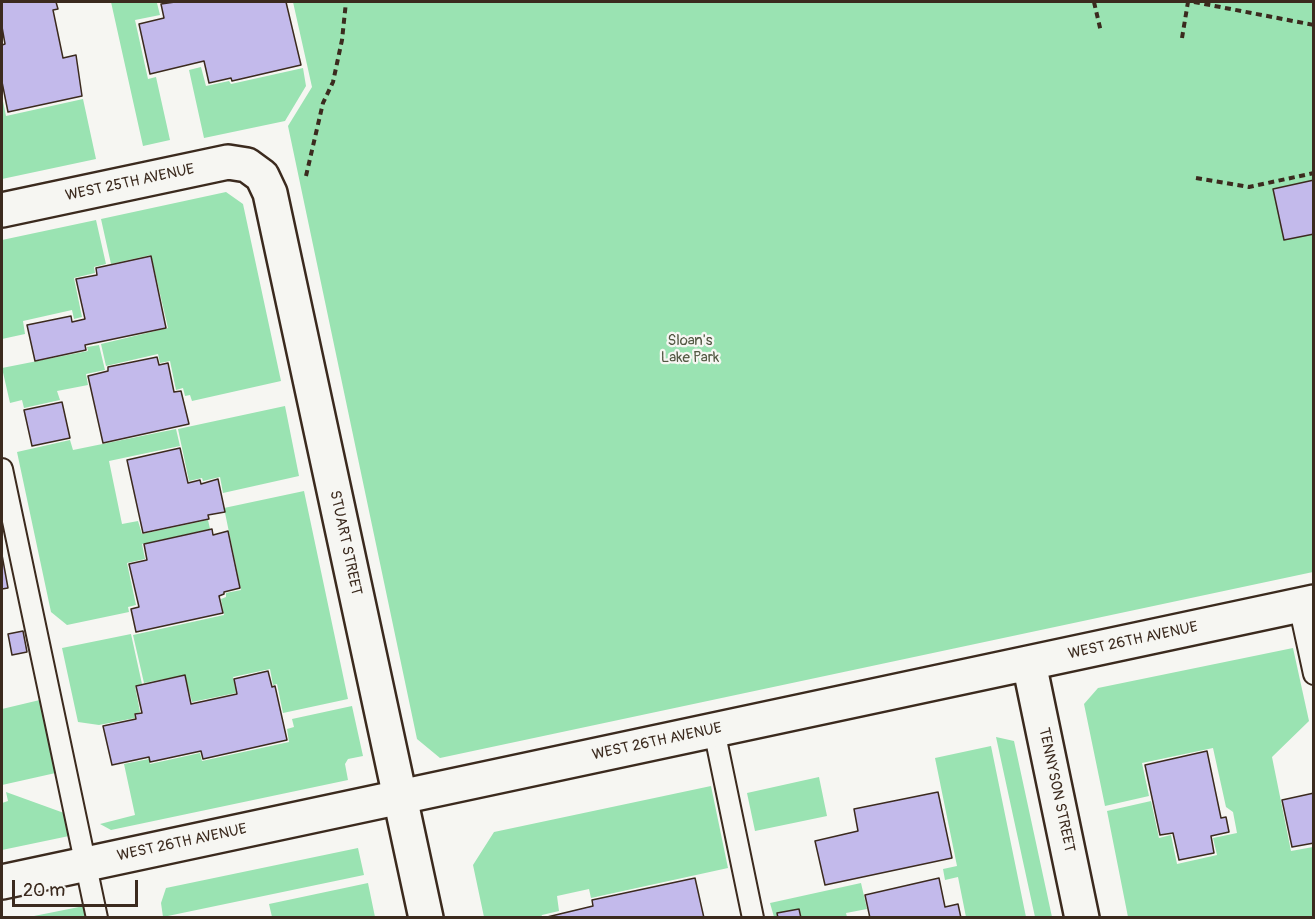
<!DOCTYPE html>
<html>
<head>
<meta charset="utf-8">
<style>
  body { margin:0 }
  #map { position:relative; width:1315px; height:919px; overflow:hidden; background:#f6f6f2; font-family:Pangolin,sans-serif }
  canvas { display:block }
  .frame { position:absolute; inset:0; border:3px solid #3b2a1e; pointer-events:none }
  .scale { position:absolute; left:12px; top:880px; width:126px; height:27px; box-sizing:border-box; border:3px solid #3b2a1e; border-top:0; padding-left:8px; font-size:18px; line-height:21px; white-space:nowrap; color:#3b2a1e; -webkit-text-stroke:4px #f6f6f2; paint-order:stroke }
</style>
</head>
<body>
<div id="map">
<canvas width="1315" height="919"></canvas>
<div class="frame"></div>
<div class="scale">20 m</div>
</div>
<script>
const g = document.querySelector('canvas').getContext('2d');
g.lineJoin = 'round';
function fill(path, color) { g.fillStyle = color; g.fill(path, 'evenodd'); }
const shape = rows => new Path2D(rows.map(r => 'M' + r).join(''));
function trace(path, color, width, dash) { g.strokeStyle = color; g.lineWidth = width; g.lineCap = dash ? 'butt' : 'round'; g.setLineDash(dash || []); g.stroke(path); }
function write(font, color, halo, rows, align = 'center') {
  g.font = font + ' Pangolin,sans-serif'; g.lineWidth = 4.5; g.setLineDash([]); g.textBaseline = 'middle'; g.strokeStyle = halo; g.fillStyle = color; for (const [text, x, y, turn = 0] of rows) {
    g.save(); g.translate(x, y); g.rotate((+turn || 0) * Math.PI / 180); g.textAlign = isNaN(turn) ? turn : align; if (halo) g.strokeText(text, 0, 0); g.fillText(text, 0, 0); g.restore();
  }
}
fill(shape([
  [111,2,165,2,157,3,160,15,135,20,148,79,156,77,170,140,143,146],
  [293,2,1313,2,1313,572,440,758,417,739,288,126,312,87],
  [201,67,206,86,229,81,231,84,303,68,306,86,285,121,204,138,189,70],
  [2,96,6,116,83,99,96,159,2,179],
  [226,192,243,204,281,381,192,401,190,395,185,396,183,388,176,390,170,361,160,363,158,354,106,366,101,344,168,328,151,255,111,264,101,219],
  [96,220,106,264,94,267,95,273,74,278,82,317,74,319,72,310,23,321,25,334,2,339,2,240],
  [99,345,105,370,86,374,88,385,57,391,60,400,24,408,22,400,10,403,2,368,88,351,87,347],
  [285,406,299,476,223,493,220,477,203,481,202,478,189,481,178,429],
  [176,429,180,446,109,461,122,524,138,521,142,534,208,520,210,529,142,544,145,559,127,563,136,605,128,607,129,612,67,625,51,612,17,452,70,440,73,450],
  [304,491,348,699,283,713,277,684,273,685,270,669,233,677,236,693,192,702,185,675,144,683,133,635,224,615,221,599,226,597,226,593,241,590,224,508],
  [131,634,142,684,135,686,140,712,134,714,135,718,99,725,78,722,62,648],
  [1293,648,1309,721,1272,757,1291,851,1313,847,1313,917,1128,917,1107,811,1151,801,1159,838,1171,835,1177,864,1217,855,1213,838,1237,833,1233,812,1226,807,1213,748,1142,763,1149,796,1105,806,1084,704,1098,688],
  [44,699,60,772,2,785,2,709],
  [352,706,363,756,348,759,345,764,348,780,111,830,100,824,135,815,124,764,149,759,150,764,200,753,202,761,289,742,287,729,294,727,292,719],
  [996,737,1014,741,1052,917,1035,917],
  [991,746,1026,917,966,917,958,877,945,880,943,869,957,866,935,758],
  [819,777,827,816,755,831,747,793],
  [711,786,728,868,591,898,589,889,557,896,559,911,542,915,541,917,484,917,473,865,494,832],
  [6,792,64,813,69,836,2,850,2,803,8,801],
  [358,848,364,875,163,917,161,903,166,888],
  [368,883,375,917,272,917,269,904],
  [861,883,867,909,846,913,847,917,774,917,770,903],
  [84,906,86,917,29,917]
]), '#9ae3b2');
const building = shape([
  [2,2,56,2,58,9,53,10,63,58,76,55,82,96,8,112,2,82,2,45,5,44,2,27,2,2],
  [175,2,286,2,301,65,232,81,231,78,209,83,204,61,150,74,139,24,164,18,161,4,175,2],
  [1314,180,1314,234,1284,240,1273,189,1314,180],
  [151,256,166,328,85,345,86,350,35,361,27,325,71,316,72,322,85,319,76,279,97,275,96,268,151,256],
  [157,357,159,365,168,363,174,392,181,391,189,424,103,443,88,376,108,371,108,367,157,357],
  [62,402,70,438,32,446,24,410,62,402],
  [180,448,188,483,200,480,201,484,218,479,225,512,208,515,209,519,143,533,127,460,180,448],
  [212,529,213,535,228,531,240,588,224,592,224,594,219,596,223,613,136,632,131,609,139,607,129,564,147,560,144,544,212,529],
  [2,555,8,588,2,589,2,555],
  [23,631,27,652,12,655,8,634,23,631],
  [268,671,272,687,275,686,287,740,203,759,201,751,150,762,149,757,112,765,103,726,136,719,135,714,142,713,136,686,185,675,191,704,237,694,234,679,268,671],
  [1207,751,1221,818,1226,817,1229,832,1211,836,1214,853,1179,860,1173,833,1160,835,1145,765,1207,751],
  [938,792,952,858,825,885,815,841,858,831,854,809,938,792],
  [1314,793,1314,843,1292,847,1282,800,1314,793],
  [695,878,704,918,543,918,593,906,592,900,695,878],
  [939,878,945,907,958,904,961,918,870,918,865,895,939,878],
  [799,909,801,918,778,918,777,913,799,909]
]);
fill(building, '#c3baeb');
trace(building, '#3b2a1e', 1.5);
const service = shape([
  [2,469,97,918],
  [1299,605,1314,674],
  [714,730,753,918]
]);
const minor = shape([
  [2,210,228,162,247,165,262,176,270,193,426,918]
]);
const tertiary = shape([
  [1029,663,1082,918],
  [2,882,1314,602]
]);
trace(service, '#3b2a1e', 24);
trace(minor, '#3b2a1e', 38);
trace(tertiary, '#3b2a1e', 38);
trace(shape([
  [1094,2,1101,32],
  [1194,2,1314,25],
  [1182,38,1188,2],
  [306,176,323,103,333,82,342,40,346,2],
  [1196,178,1249,187,1314,173]
]), '#3b2a1e', 4, [6, 4.5]);
trace(service, '#f6f6f2', 20);
trace(minor, '#f6f6f2', 33);
trace(tertiary, '#f6f6f2', 33);
write('15px', '#3b2a1e', '#f6f6f2', [
  ["WEST 25TH AVENUE",130,183,-12],
  ["STUART STREET",345,543,78],
  ["WEST 26TH AVENUE",1133,641,-12],
  ["WEST 26TH AVENUE",657,742,-12],
  ["TENNYSON STREET",1056,790,78],
  ["WEST 26TH AVENUE",182,843,-12]
]);
write('15px', '#535843', '#f6f6f2', [
  ["Sloan's",690,341],
  ["Lake Park",690,358]
]);
</script>
</body>
</html>
